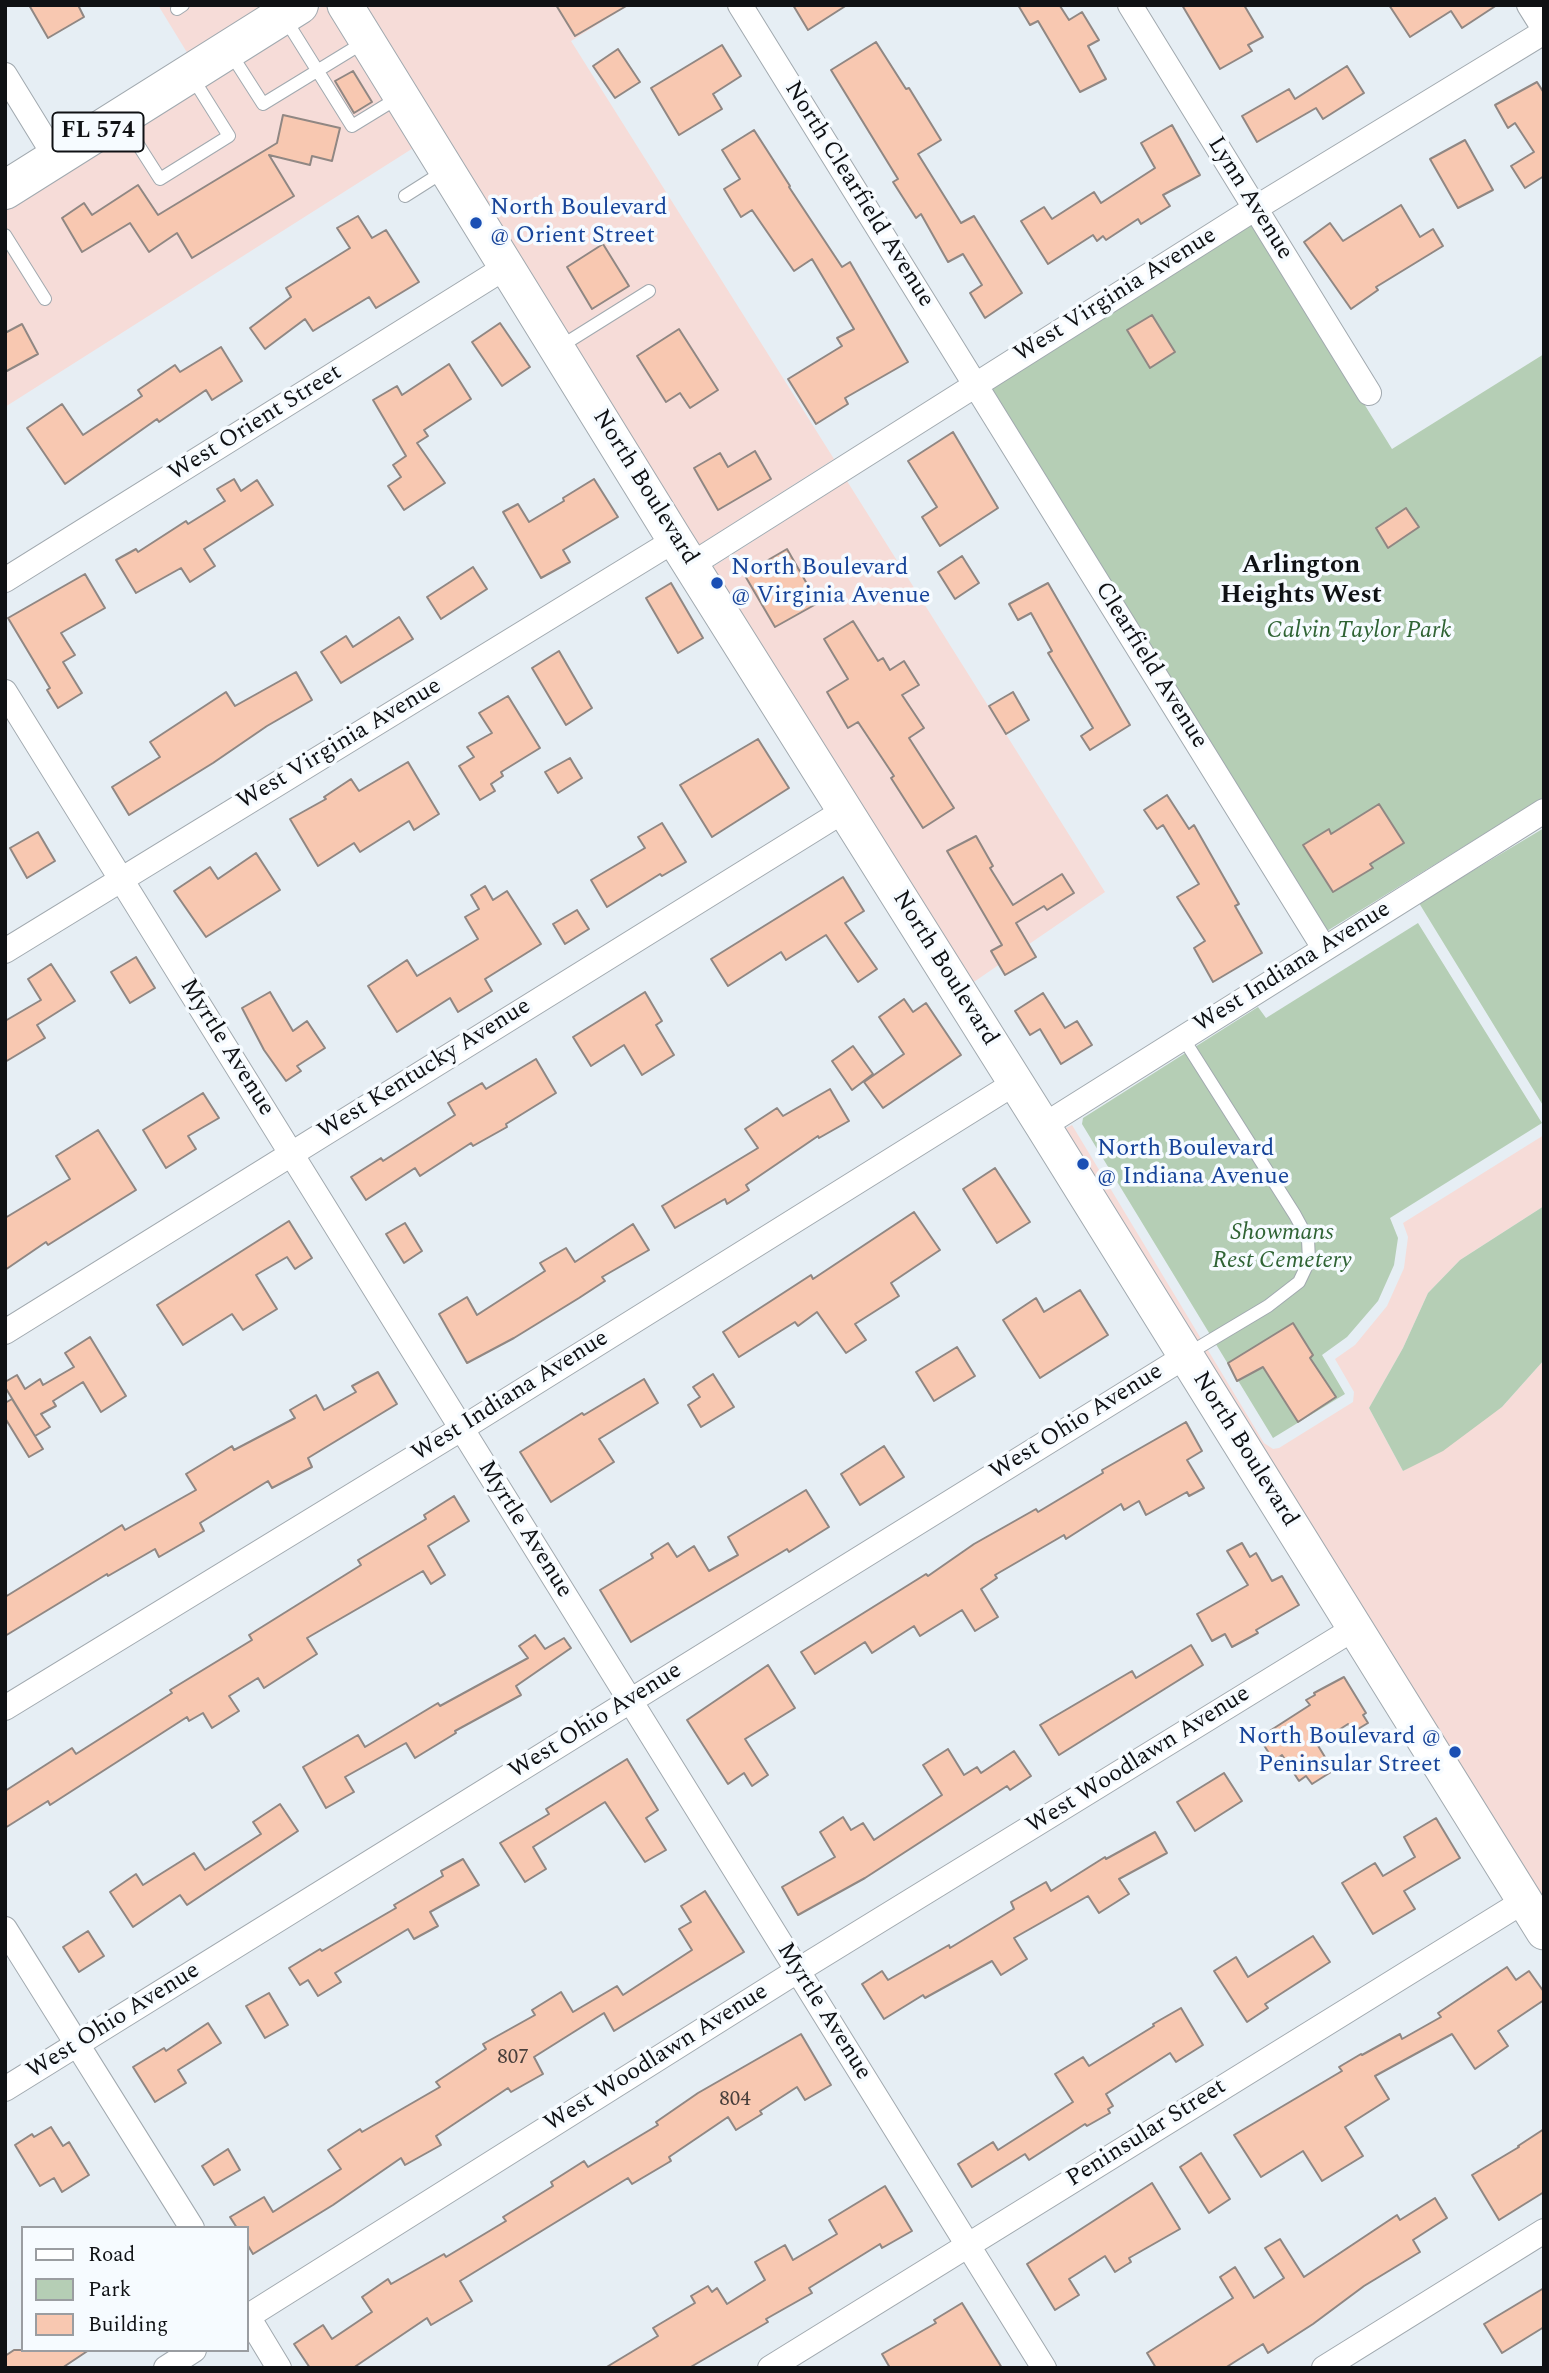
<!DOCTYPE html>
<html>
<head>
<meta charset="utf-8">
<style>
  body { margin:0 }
  #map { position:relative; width:1549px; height:2373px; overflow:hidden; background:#e6eef4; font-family:Spectral,serif }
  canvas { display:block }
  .frame { position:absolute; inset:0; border:7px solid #0f1114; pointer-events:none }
  .legend { position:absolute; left:21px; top:2226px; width:228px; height:126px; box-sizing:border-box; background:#f6fbff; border:2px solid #9a9da1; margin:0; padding:9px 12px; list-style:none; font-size:21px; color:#0f1114 }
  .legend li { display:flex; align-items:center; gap:14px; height:35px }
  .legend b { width:35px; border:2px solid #9a9da1 }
</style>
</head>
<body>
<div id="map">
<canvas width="1549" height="2373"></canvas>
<div class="frame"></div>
<ul class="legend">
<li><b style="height:9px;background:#fff"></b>Road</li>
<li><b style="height:19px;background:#b5ceb5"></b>Park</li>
<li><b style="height:19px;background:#f8c8b1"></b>Building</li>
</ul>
</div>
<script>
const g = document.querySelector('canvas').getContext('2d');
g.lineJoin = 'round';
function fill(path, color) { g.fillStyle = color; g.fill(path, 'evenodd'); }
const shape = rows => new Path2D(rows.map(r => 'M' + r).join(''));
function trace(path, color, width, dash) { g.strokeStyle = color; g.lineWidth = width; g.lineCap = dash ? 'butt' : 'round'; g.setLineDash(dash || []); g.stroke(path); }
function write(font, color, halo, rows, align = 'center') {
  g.font = font + ' Spectral,serif'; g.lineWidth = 7; g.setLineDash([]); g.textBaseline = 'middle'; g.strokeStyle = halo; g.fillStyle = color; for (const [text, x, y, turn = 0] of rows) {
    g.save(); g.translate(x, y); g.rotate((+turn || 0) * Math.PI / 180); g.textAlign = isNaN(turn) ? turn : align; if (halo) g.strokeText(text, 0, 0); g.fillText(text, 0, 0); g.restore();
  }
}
fill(shape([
  [158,5,276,5,191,59],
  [324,5,332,5,418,145,5,407,5,205],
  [359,5,629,5,571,41,834,459,694,548],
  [847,481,1105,892,968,986,708,570],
  [1072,1125,1264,1443,1273,1449,1279,1448,1353,1402,1354,1392,1335,1359,1355,1345,1387,1306,1404,1268,1408,1237,1403,1223,1544,1135,1544,1206,1460,1260,1428,1293,1403,1348,1369,1408,1403,1471,1502,1407,1544,1360,1544,1910,1060,1131]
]), '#f6dcd8');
fill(shape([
  [1251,221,1392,449,1544,354,1544,797,1327,931,992,389],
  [1544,828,1544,1107,1419,903],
  [1418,923,1542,1123,1390,1218,1398,1238,1394,1265,1378,1301,1347,1337,1322,1355,1345,1394,1273,1438,1082,1124,1083,1118,1258,1007,1266,1018],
  [1544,1206,1544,1360,1502,1407,1443,1451,1403,1471,1369,1408,1403,1348,1428,1293,1460,1260]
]), '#b5ceb5');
const building = shape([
  [29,5,78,5,84,17,48,38,29,5],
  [556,5,628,5,575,36,556,5],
  [793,5,847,5,808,30,793,5],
  [1018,5,1062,5,1060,6,1069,20,1082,12,1099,40,1088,46,1106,79,1080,92,1038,21,1030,25,1018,5],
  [1182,5,1244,5,1263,37,1248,45,1252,51,1220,69,1182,5],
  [1389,5,1497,5,1462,28,1451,11,1410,37,1389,5],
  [876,42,906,89,909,88,941,140,918,154,961,223,974,216,1022,293,985,318,970,293,982,285,963,254,948,262,921,214,916,218,893,182,898,179,831,70,876,42],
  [722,45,741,76,713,94,722,109,679,135,651,88,722,45],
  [618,49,640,82,615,98,593,66,618,49],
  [1347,66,1364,93,1323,119,1316,108,1257,142,1242,116,1289,89,1295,99,1347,66],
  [353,71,372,102,354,113,335,81,353,71],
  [1537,82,1544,93,1544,176,1525,188,1511,166,1534,152,1515,123,1508,128,1495,105,1537,82],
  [283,115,340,128,332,161,312,156,310,165,269,155,294,196,192,258,177,233,149,252,130,223,82,252,62,218,84,203,92,215,138,185,158,215,277,143,283,115],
  [1172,125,1200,175,1163,195,1170,206,1141,224,1138,219,1106,240,1103,236,1097,241,1093,235,1048,264,1021,221,1044,207,1052,219,1094,192,1101,203,1155,168,1141,143,1172,125],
  [754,130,790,186,789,187,842,267,850,262,908,362,845,398,848,404,816,424,788,379,842,346,837,338,854,329,812,259,794,271,752,210,741,217,724,189,740,179,722,150,754,130],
  [1465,140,1493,190,1458,208,1430,159,1465,140],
  [1401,205,1420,237,1433,229,1443,246,1376,287,1378,290,1351,309,1304,242,1330,223,1343,241,1401,205],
  [358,216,372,238,386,230,419,282,376,308,369,297,313,331,305,319,265,349,250,328,291,297,286,288,350,248,337,228,358,216],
  [603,244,629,286,592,309,567,267,603,244],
  [1152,315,1175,352,1150,368,1127,330,1152,315],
  [500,323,530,367,502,386,472,342,500,323],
  [22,324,38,354,5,372,5,333,22,324],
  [679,329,718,390,690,408,680,393,666,402,637,356,679,329],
  [221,347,242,381,212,400,206,390,159,422,157,419,65,484,27,428,62,404,83,435,142,396,138,390,175,365,180,372,221,347],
  [449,364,471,399,424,430,428,436,417,443,445,483,404,510,388,486,401,477,393,465,406,456,373,400,397,386,402,395,449,364],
  [953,432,998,508,940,546,922,517,937,507,908,461,953,432],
  [755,451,771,479,718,510,694,468,720,453,728,467,755,451],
  [234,479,241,491,257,480,273,505,204,549,215,566,190,582,181,568,136,593,116,560,136,549,138,552,186,521,188,524,225,501,217,489,234,479],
  [594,479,618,517,563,550,570,562,541,578,503,512,518,504,529,522,564,501,563,498,594,479],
  [1406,508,1419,527,1388,548,1376,528,1406,508],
  [787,549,818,603,775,627,744,574,787,549],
  [962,556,979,583,955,599,938,572,962,556],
  [473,567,487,589,441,619,427,597,473,567],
  [85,574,105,608,61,633,75,655,63,662,82,693,58,708,47,690,50,688,8,618,85,574],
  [671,583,703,638,678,653,646,598,671,583],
  [1048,583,1130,725,1090,750,1081,736,1093,728,1048,653,1052,651,1031,613,1018,620,1009,604,1048,583],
  [399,617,413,639,341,683,321,652,346,636,353,647,399,617],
  [853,621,878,661,883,658,890,670,904,661,919,685,902,695,924,728,909,738,954,808,923,828,891,778,894,776,858,722,848,728,827,692,848,679,824,639,853,621],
  [559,651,592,708,566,725,532,668,559,651],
  [296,672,312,700,267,726,213,763,129,815,112,787,160,757,150,742,226,692,235,706,296,672],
  [1013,692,1029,720,1006,734,989,706,1013,692],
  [508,696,540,748,501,772,503,776,491,784,495,791,480,800,459,766,474,757,467,747,492,733,479,713,508,696],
  [758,739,789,788,712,837,680,785,758,739],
  [570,758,582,778,558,793,545,772,570,758],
  [408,762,439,814,414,830,409,821,360,852,354,843,318,866,290,819,326,799,324,797,351,779,359,791,408,762],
  [1167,795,1189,829,1194,825,1239,904,1235,906,1262,953,1213,982,1194,948,1205,941,1177,897,1199,884,1163,825,1157,829,1144,810,1167,795],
  [1379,804,1404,843,1370,864,1373,868,1333,892,1303,845,1329,829,1331,834,1379,804],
  [662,823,686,862,662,876,660,874,607,907,591,880,645,848,638,837,662,823],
  [38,832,55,861,27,878,10,848,38,832],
  [976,836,993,866,990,868,1013,905,1062,874,1074,893,1047,910,1044,906,1016,923,1036,957,1005,975,991,951,1002,945,947,851,976,836],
  [256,853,280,890,206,937,174,891,210,867,218,879,256,853],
  [843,877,864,911,845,923,877,969,858,982,826,935,786,960,781,952,728,986,711,959,843,877],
  [485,886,493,900,507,891,541,944,485,979,492,991,458,1012,450,998,397,1032,368,986,407,960,417,976,478,939,465,917,479,909,471,895,485,886],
  [577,910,589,929,565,944,553,924,577,910],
  [136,957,155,988,130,1003,111,972,136,957],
  [51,964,75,1001,37,1025,45,1038,5,1062,5,1021,41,1000,28,979,51,964],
  [270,992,293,1031,307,1021,325,1048,297,1066,301,1071,286,1081,264,1050,242,1008,270,992],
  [645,992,662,1021,656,1025,674,1055,642,1075,624,1045,591,1066,573,1037,645,992],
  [1043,993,1065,1028,1077,1021,1092,1045,1061,1064,1040,1029,1030,1035,1015,1011,1043,993],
  [904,999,913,1012,926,1003,961,1055,883,1108,864,1082,904,1054,879,1017,904,999],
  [853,1046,873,1074,852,1090,832,1061,853,1046],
  [536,1059,556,1093,506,1124,507,1127,473,1146,471,1143,420,1176,415,1168,366,1200,351,1177,381,1158,383,1161,455,1115,448,1103,482,1083,486,1089,536,1059],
  [830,1089,849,1121,819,1138,818,1136,746,1185,749,1190,727,1204,725,1199,675,1228,662,1206,758,1148,745,1129,777,1108,783,1116,830,1089],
  [203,1093,219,1118,188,1136,196,1149,166,1168,143,1130,203,1093],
  [98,1130,136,1190,48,1245,46,1242,5,1270,5,1218,70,1179,56,1156,98,1130],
  [995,1168,1030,1222,997,1243,963,1189,995,1168],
  [914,1212,940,1250,891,1283,899,1296,855,1324,866,1340,846,1353,817,1312,798,1326,795,1322,739,1357,723,1332,811,1275,813,1279,914,1212],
  [289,1221,312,1258,295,1269,287,1257,256,1275,277,1309,243,1330,232,1314,183,1345,157,1305,289,1221],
  [405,1223,422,1251,404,1263,386,1234,405,1223],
  [633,1224,649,1250,602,1277,605,1281,579,1298,514,1338,467,1363,439,1314,467,1297,477,1315,545,1271,540,1263,566,1248,575,1262,633,1224],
  [1080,1290,1108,1335,1040,1378,1003,1320,1036,1298,1044,1312,1080,1290],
  [1293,1323,1313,1355,1310,1358,1336,1397,1298,1422,1263,1367,1237,1381,1228,1363,1293,1323],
  [90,1337,126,1396,101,1412,83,1382,53,1401,56,1406,41,1414,50,1427,35,1436,5,1387,5,1382,17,1375,25,1389,40,1379,43,1385,74,1367,65,1353,90,1337],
  [957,1347,975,1376,934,1401,916,1372,957,1347],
  [378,1372,397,1404,308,1458,312,1467,272,1488,268,1481,200,1523,204,1531,159,1557,155,1549,108,1576,107,1574,5,1636,5,1597,122,1525,125,1530,196,1490,186,1474,232,1446,234,1450,295,1418,290,1410,316,1395,324,1410,356,1392,352,1386,378,1372],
  [713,1374,734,1407,701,1427,688,1405,700,1397,693,1387,713,1374],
  [644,1379,658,1403,599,1439,614,1462,551,1502,520,1452,582,1413,584,1415,644,1379],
  [12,1399,43,1449,29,1457,5,1418,5,1403,12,1399],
  [1186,1422,1202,1451,1187,1460,1204,1488,1189,1496,1187,1492,1146,1515,1139,1501,1124,1510,1121,1504,1066,1539,1064,1535,995,1575,997,1578,981,1589,998,1617,975,1631,962,1610,920,1636,914,1626,872,1653,865,1642,815,1674,801,1652,926,1574,928,1576,974,1544,1036,1509,1038,1512,1103,1473,1102,1470,1186,1422],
  [884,1446,904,1477,860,1505,841,1474,884,1446],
  [806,1490,829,1527,789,1552,787,1549,631,1642,600,1590,653,1558,651,1554,668,1543,677,1557,694,1546,709,1571,738,1555,728,1537,806,1490],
  [454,1496,469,1521,428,1546,445,1575,431,1584,423,1571,307,1638,317,1654,264,1688,258,1678,229,1696,239,1711,212,1728,203,1713,189,1721,187,1717,50,1805,48,1801,5,1828,5,1791,72,1748,76,1754,172,1693,170,1690,252,1640,249,1635,361,1565,358,1560,426,1519,424,1515,454,1496],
  [1242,1543,1250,1557,1256,1553,1272,1581,1282,1576,1299,1605,1256,1630,1258,1633,1232,1647,1225,1634,1212,1641,1197,1614,1248,1585,1227,1551,1242,1543],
  [535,1635,545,1649,564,1638,571,1648,516,1686,521,1695,455,1731,456,1733,415,1758,406,1743,345,1777,354,1792,326,1808,303,1767,358,1735,365,1747,438,1703,440,1706,528,1658,519,1646,535,1635],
  [1191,1645,1203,1665,1059,1755,1040,1725,1132,1671,1136,1678,1191,1645],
  [768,1665,795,1708,745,1739,768,1775,752,1786,744,1773,728,1784,687,1720,768,1665],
  [1344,1677,1366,1713,1363,1715,1368,1723,1353,1732,1348,1724,1317,1744,1328,1762,1326,1764,1331,1772,1312,1784,1306,1776,1299,1781,1282,1755,1274,1761,1260,1739,1269,1733,1268,1732,1310,1705,1306,1700,1315,1695,1314,1693,1344,1677],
  [948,1749,964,1775,977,1767,981,1773,1014,1751,1031,1776,1010,1790,1007,1786,865,1878,798,1915,782,1887,835,1857,820,1832,843,1817,851,1830,863,1823,874,1840,942,1795,923,1765,948,1749],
  [627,1759,658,1810,646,1818,666,1850,645,1862,605,1802,533,1847,546,1869,525,1882,500,1843,549,1814,546,1809,627,1759],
  [1224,1773,1242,1801,1195,1831,1177,1802,1224,1773],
  [280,1804,298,1831,187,1905,180,1895,133,1927,110,1892,136,1874,143,1885,194,1853,205,1870,261,1834,253,1822,280,1804],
  [1436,1818,1460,1858,1404,1891,1415,1909,1373,1934,1342,1883,1375,1863,1383,1876,1415,1857,1404,1837,1436,1818],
  [1155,1832,1167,1853,1119,1879,1129,1894,1099,1913,1088,1896,1014,1938,1027,1959,1001,1975,992,1961,925,1998,923,1995,884,2019,862,1984,882,1971,888,1980,949,1945,950,1948,1014,1909,1011,1902,1046,1882,1051,1891,1105,1857,1106,1859,1155,1832],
  [463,1859,479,1885,430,1912,438,1926,414,1939,408,1929,335,1973,341,1982,318,1996,308,1980,300,1985,289,1968,320,1949,322,1951,396,1908,394,1905,443,1876,441,1871,463,1859],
  [705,1891,744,1952,614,2031,604,2013,534,2057,543,2074,511,2092,508,2088,436,2136,441,2145,405,2165,401,2158,333,2205,253,2254,247,2244,247,2228,237,2228,230,2217,264,2197,273,2212,341,2169,328,2150,360,2129,362,2132,440,2087,436,2082,486,2049,483,2044,535,2015,532,2010,561,1992,573,2012,617,1986,623,1995,692,1950,679,1929,691,1922,681,1906,705,1891],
  [88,1931,104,1956,79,1972,63,1947,88,1931],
  [1313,1936,1330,1962,1265,2004,1268,2008,1247,2022,1214,1971,1236,1957,1248,1977,1313,1936],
  [1507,1967,1516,1980,1529,1971,1544,1992,1544,2000,1498,2031,1508,2046,1475,2069,1452,2034,1375,2076,1389,2099,1345,2127,1363,2156,1322,2181,1303,2151,1261,2177,1234,2135,1342,2071,1339,2067,1361,2054,1362,2055,1400,2034,1402,2039,1441,2017,1438,2013,1507,1967],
  [269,1993,288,2025,265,2038,246,2006,269,1993],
  [1181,2008,1203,2045,1176,2062,1170,2053,1106,2094,1113,2106,1108,2109,1110,2113,1087,2126,1085,2124,1029,2160,1025,2154,972,2187,958,2164,993,2142,998,2150,1073,2102,1055,2074,1083,2057,1089,2066,1154,2026,1153,2024,1181,2008],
  [208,2023,221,2043,178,2070,186,2083,155,2102,133,2067,164,2048,166,2051,208,2023],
  [801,2034,831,2085,805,2100,797,2087,760,2111,762,2114,736,2130,728,2117,669,2157,671,2161,632,2184,628,2178,460,2281,472,2301,431,2325,427,2318,353,2368,310,2368,294,2344,323,2325,332,2339,372,2312,362,2297,388,2279,391,2284,444,2254,446,2257,506,2221,503,2217,553,2186,551,2182,584,2161,588,2167,658,2125,656,2122,698,2093,801,2034],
  [51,2127,63,2146,69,2142,89,2175,62,2192,54,2178,40,2186,15,2145,32,2134,34,2137,51,2127],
  [1544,2129,1544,2192,1499,2220,1472,2175,1519,2147,1518,2146,1544,2129],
  [228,2149,240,2170,214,2185,202,2166,228,2149],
  [1201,2153,1230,2199,1209,2213,1180,2167,1201,2153],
  [1152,2183,1180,2229,1129,2258,1131,2262,1115,2272,1105,2256,1069,2279,1079,2295,1055,2310,1027,2264,1152,2183],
  [885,2186,912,2231,882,2248,880,2244,809,2288,812,2293,766,2319,768,2322,689,2368,605,2368,658,2336,653,2328,695,2303,691,2296,708,2286,712,2292,717,2288,727,2304,765,2280,755,2262,785,2245,793,2260,837,2234,829,2220,885,2186],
  [1435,2198,1447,2218,1413,2240,1420,2252,1364,2286,1313,2324,1268,2353,1263,2344,1225,2368,1156,2368,1147,2353,1233,2298,1220,2277,1235,2267,1254,2298,1284,2278,1265,2248,1280,2239,1304,2277,1397,2215,1400,2220,1435,2198],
  [1544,2288,1544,2327,1502,2353,1484,2324,1544,2288],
  [962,2303,1002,2368,890,2368,882,2354,936,2323,934,2320,962,2303],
  [14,2350,89,2350,62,2368,5,2368,5,2356,14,2350]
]);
fill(building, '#f8c8b1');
trace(building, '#908783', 2);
const lane = shape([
  [177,9,183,5],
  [284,17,352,126,401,96],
  [231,54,263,104,366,41],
  [123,121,160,179,229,136,192,77],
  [405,196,446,170],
  [5,235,45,299],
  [558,348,649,291],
  [1183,1038,1295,1215,1308,1239,1309,1261,1299,1282,1268,1306,1186,1355]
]);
const street = shape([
  [740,5,1324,948],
  [1130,5,1369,393],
  [1529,5,1544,29],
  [5,75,56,158],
  [691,565,1254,209,1544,32],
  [5,580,506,267],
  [5,692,1044,2368],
  [5,951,675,540],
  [1043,1126,1544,811],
  [5,1332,845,810],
  [5,1708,461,1429,1015,1083],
  [5,1929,192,2228],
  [5,2089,1186,1356],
  [247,2315,279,2368],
  [247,2317,797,1971,1355,1628],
  [166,2368,194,2350],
  [770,2368,1524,1901],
  [1324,2368,1544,2231]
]);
const secondary = shape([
  [345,5,675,540,1043,1126,1544,1932]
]);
const primary = shape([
  [5,190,299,5]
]);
trace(lane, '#a1a9af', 14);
trace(street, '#a1a9af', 26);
trace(secondary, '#a1a9af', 37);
trace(primary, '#a1a9af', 40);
trace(lane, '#fff', 12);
trace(street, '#fff', 24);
trace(secondary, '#fff', 35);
trace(primary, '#fff', 38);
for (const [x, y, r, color] of [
  [476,223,7,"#1a4fb4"],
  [717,583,7,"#1a4fb4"],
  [1083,1164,7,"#1a4fb4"],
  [1455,1752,7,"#1a4fb4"]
]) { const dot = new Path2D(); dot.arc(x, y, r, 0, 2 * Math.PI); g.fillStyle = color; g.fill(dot); trace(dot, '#f6fbff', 2.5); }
write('21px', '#493f3b', null, [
  ["807",513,2059],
  ["804",735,2101]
]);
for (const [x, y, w] of [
  [98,132,91]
]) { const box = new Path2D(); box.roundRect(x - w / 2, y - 19.5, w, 39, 5); g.fillStyle = '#f6fbff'; g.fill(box); trace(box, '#0f1114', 2); }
write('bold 23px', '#0f1114', null, [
  ["FL 574",98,132]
]);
write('24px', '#0f1114', '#f6fbff', [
  ["North Clearfield Avenue",858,195,58],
  ["Lynn Avenue",1249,199,58],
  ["West Virginia Avenue",1116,296,-32],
  ["West Orient Street",256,424,-32],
  ["North Boulevard",644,488,58],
  ["Clearfield Avenue",1150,666,58],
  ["West Virginia Avenue",340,745,-31],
  ["West Indiana Avenue",1293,968,-32],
  ["North Boulevard",944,969,58],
  ["Myrtle Avenue",226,1048,58],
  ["West Kentucky Avenue",425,1070,-32],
  ["West Indiana Avenue",511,1397,-32],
  ["West Ohio Avenue",1077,1423,-32],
  ["North Boulevard",1244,1450,58],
  ["Myrtle Avenue",524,1530,58],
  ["West Ohio Avenue",596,1722,-32],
  ["West Woodlawn Avenue",1139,1761,-32],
  ["Myrtle Avenue",823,2012,58],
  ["West Ohio Avenue",114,2022,-32],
  ["West Woodlawn Avenue",657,2059,-32],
  ["Peninsular Street",1147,2134,-32]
]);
write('24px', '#164399', '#f6fbff', [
  ["North Boulevard",490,209],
  ["@ Orient Street",490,237],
  ["North Boulevard",731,569],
  ["@ Virginia Avenue",731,597],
  ["North Boulevard",1097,1150],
  ["@ Indiana Avenue",1097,1178],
  ["North Boulevard @",1441,1738,"right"],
  ["Peninsular Street",1441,1766,"right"]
], 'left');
write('italic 24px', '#2f6334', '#f6fbff', [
  ["Calvin Taylor Park",1359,632],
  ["Showmans",1282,1234],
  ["Rest Cemetery",1282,1262]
]);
write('bold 26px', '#0f1114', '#f6fbff', [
  ["Arlington",1301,567],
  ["Heights West",1301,597]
]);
</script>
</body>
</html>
